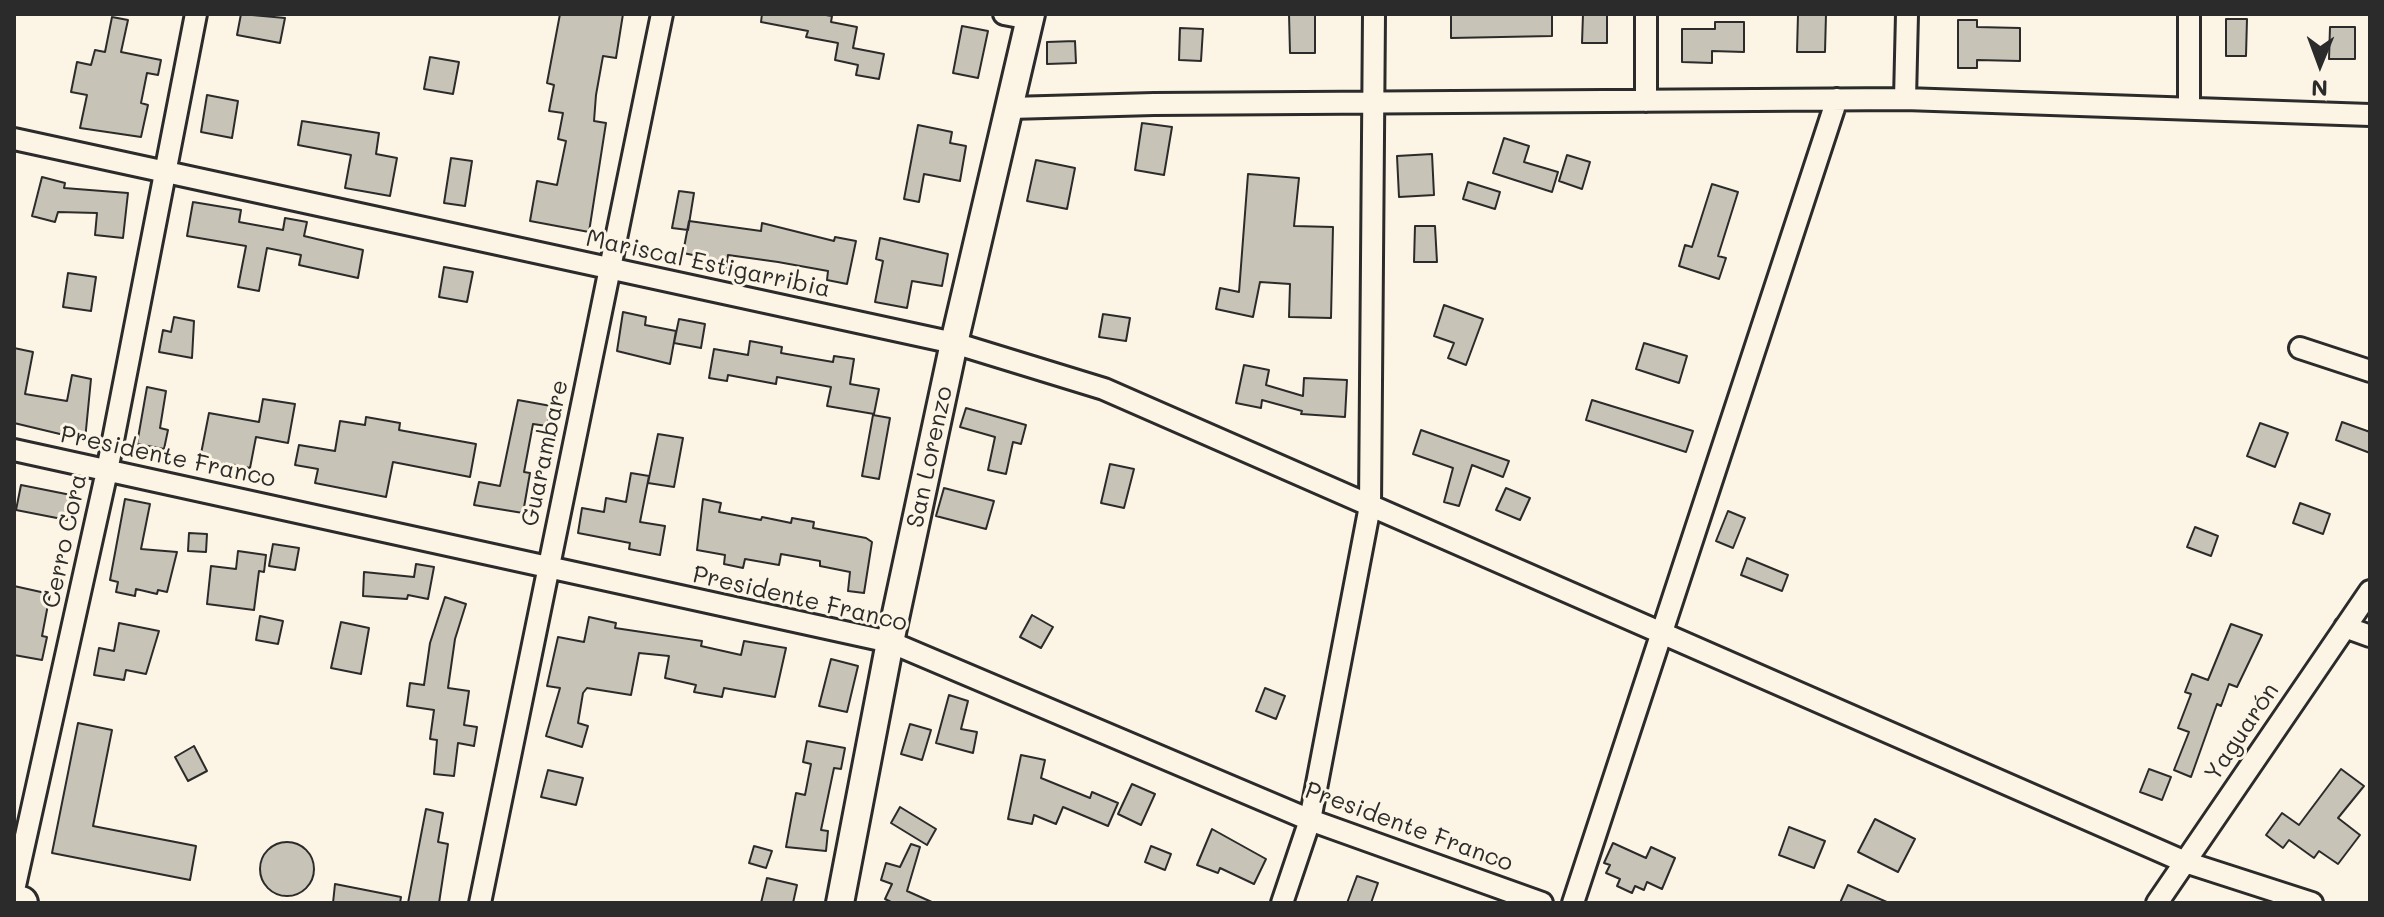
<!DOCTYPE html>
<html>
<head>
<meta charset="utf-8">
<style>
  body { margin:0 }
  #map { position:relative; width:2384px; height:917px; overflow:hidden; background:#fcf5e5; font-family:Mali,sans-serif }
  canvas { display:block }
  .frame { position:absolute; inset:0; border:16px solid #2b2b2b; pointer-events:none }
  .north { position:absolute; left:2280px; top:24px; width:80px; height:80px; -webkit-text-stroke:6px #fcf5e5; paint-order:stroke; rotate:181deg; font-size:22px; font-weight:700; line-height:32px; text-align:center; color:#2b2b2b }
  .north::after { content:''; display:block; margin:auto; width:28px; height:36px; background:#2b2b2b; clip-path:polygon(50% 0,100% 100%,50% 72%,0 100%) }
</style>
</head>
<body>
<div id="map">
<canvas width="2384" height="917"></canvas>
<div class="frame"></div>
<div class="north">N</div>
</div>
<script>
const g = document.querySelector('canvas').getContext('2d');
g.lineJoin = 'round';
function fill(path, color) { g.fillStyle = color; g.fill(path, 'evenodd'); }
const shape = rows => new Path2D(rows.map(r => 'M' + r).join(''));
function trace(path, color, width, dash) { g.strokeStyle = color; g.lineWidth = width; g.lineCap = dash ? 'butt' : 'round'; g.setLineDash(dash || []); g.stroke(path); }
function write(font, color, halo, rows, align = 'center') {
  g.font = font + ' Mali,sans-serif'; g.lineWidth = 6; g.setLineDash([]); g.textBaseline = 'middle'; g.strokeStyle = halo; g.fillStyle = color; for (const [text, x, y, turn = 0] of rows) {
    g.save(); g.translate(x, y); g.rotate((+turn || 0) * Math.PI / 180); g.textAlign = isNaN(turn) ? turn : align; if (halo) g.strokeText(text, 0, 0); g.fillText(text, 0, 0); g.restore();
  }
}
const building = shape([
  [241,14,285,18,280,43,237,35,241,14],
  [560,14,623,14,616,58,603,56,596,95,594,121,606,123,589,232,530,221,537,181,557,185,566,141,558,139,563,113,549,111,554,85,547,83,560,14],
  [762,14,820,14,832,16,831,22,857,27,853,48,884,54,879,79,856,75,858,65,835,60,838,43,806,37,808,31,761,22,762,14],
  [1289,14,1315,14,1315,53,1290,53,1289,14],
  [1451,14,1552,14,1552,36,1451,38,1451,14],
  [1583,14,1607,14,1607,43,1582,43,1583,14],
  [1798,14,1826,14,1825,52,1797,52,1798,14],
  [112,17,128,20,121,52,161,60,158,75,147,73,141,103,148,105,141,137,80,128,87,95,71,92,77,62,91,65,95,50,105,52,112,17],
  [2226,19,2247,19,2246,56,2226,56,2226,19],
  [1958,20,1977,20,1977,27,2020,28,2020,61,1977,60,1977,68,1958,68,1958,20],
  [1715,22,1744,22,1744,52,1712,51,1712,63,1682,62,1682,29,1715,29,1715,22],
  [962,26,988,31,978,78,953,73,962,26],
  [2330,27,2355,27,2355,59,2329,59,2330,27],
  [1180,28,1203,29,1201,61,1179,60,1180,28],
  [1075,41,1076,63,1047,64,1047,42,1075,41],
  [430,57,459,62,453,94,424,89,430,57],
  [207,95,238,101,232,138,201,132,207,95],
  [302,121,379,133,376,154,397,158,390,196,345,188,351,155,298,145,302,121],
  [1142,123,1172,127,1164,175,1135,170,1142,123],
  [918,125,952,132,950,143,966,146,960,181,924,174,919,202,904,199,918,125],
  [1504,138,1529,146,1524,162,1558,172,1552,192,1493,173,1504,138],
  [1432,154,1434,195,1399,197,1397,156,1432,154],
  [1567,155,1590,162,1582,189,1559,181,1567,155],
  [451,158,472,161,465,206,444,203,451,158],
  [1036,160,1075,168,1067,209,1027,201,1036,160],
  [1248,174,1299,178,1294,226,1333,227,1331,318,1289,317,1290,284,1260,282,1253,317,1216,309,1220,288,1239,292,1248,174],
  [42,177,65,183,64,188,128,193,123,238,95,235,97,213,58,212,55,222,32,216,42,177],
  [1468,182,1500,192,1495,209,1463,199,1468,182],
  [1712,184,1738,192,1718,256,1726,258,1719,279,1679,266,1685,245,1692,247,1712,184],
  [679,191,694,193,688,230,672,228,679,191],
  [193,202,241,210,239,222,283,230,285,218,307,222,304,236,363,250,358,278,299,265,301,255,267,248,259,291,238,287,246,246,187,236,193,202],
  [689,221,761,231,762,223,834,241,835,237,856,241,847,284,827,280,828,271,778,262,728,255,726,268,702,263,703,257,683,253,689,221],
  [1415,226,1435,226,1437,262,1414,262,1415,226],
  [880,238,948,254,942,286,912,281,907,308,875,302,883,261,876,259,880,238],
  [444,267,473,272,467,302,439,297,444,267],
  [68,273,96,277,91,311,63,307,68,273],
  [1444,305,1483,319,1466,365,1448,358,1454,343,1434,336,1444,305],
  [623,312,646,317,645,325,676,331,670,364,617,351,623,312],
  [1103,314,1130,318,1126,341,1099,337,1103,314],
  [174,317,194,321,192,358,159,352,163,330,171,332,174,317],
  [679,319,705,324,701,348,674,343,679,319],
  [750,341,782,347,781,353,833,362,834,356,854,359,850,384,879,389,874,414,827,406,831,387,777,377,776,384,728,375,727,381,709,378,714,349,748,355,750,341],
  [1644,343,1687,356,1679,383,1636,369,1644,343],
  [14,348,33,352,25,394,67,401,72,375,91,379,85,440,14,423,14,348],
  [1244,365,1269,370,1266,385,1303,396,1304,378,1347,380,1345,417,1301,414,1302,411,1262,400,1261,408,1236,403,1244,365],
  [147,387,166,391,160,428,168,430,164,449,137,444,147,387],
  [263,399,295,404,288,443,256,437,250,468,225,463,224,469,199,464,209,413,259,422,263,399],
  [518,400,551,406,547,426,533,424,524,472,530,473,523,513,474,505,479,482,500,486,518,400],
  [1592,400,1693,431,1686,452,1586,420,1592,400],
  [966,408,1026,425,1021,444,1013,442,1006,474,988,470,995,437,960,427,966,408],
  [873,415,890,418,879,479,862,476,873,415],
  [366,417,400,423,399,430,476,444,470,477,393,462,386,497,315,483,318,469,295,465,299,445,335,451,340,421,365,425,366,417],
  [2342,422,2370,432,2370,453,2336,440,2342,422],
  [2260,423,2288,433,2275,467,2247,456,2260,423],
  [1421,430,1509,461,1503,477,1472,465,1459,506,1444,502,1453,468,1413,454,1421,430],
  [658,434,683,438,674,487,648,483,658,434],
  [1110,464,1134,469,1124,508,1101,503,1110,464],
  [631,473,649,476,640,522,665,526,660,555,629,549,630,543,578,533,582,508,604,512,606,498,626,502,631,473],
  [21,485,71,495,67,520,16,510,21,485],
  [944,488,994,501,986,529,936,516,944,488],
  [1506,488,1530,498,1520,520,1496,510,1506,488],
  [125,499,150,504,141,549,177,552,167,592,158,590,157,594,136,589,135,596,116,592,118,582,110,580,125,499],
  [703,499,721,503,719,512,761,520,762,517,791,523,792,518,814,522,813,528,866,538,872,542,864,593,848,591,850,572,820,566,820,561,781,554,779,565,745,559,743,568,724,564,725,555,697,550,703,499],
  [2300,503,2330,514,2323,534,2293,523,2300,503],
  [1728,511,1745,518,1733,548,1716,541,1728,511],
  [2195,527,2218,536,2211,556,2187,547,2195,527],
  [189,533,207,534,206,552,188,551,189,533],
  [273,544,299,548,295,570,269,566,273,544],
  [238,551,266,555,264,572,259,571,254,610,207,604,211,566,236,569,238,551],
  [1747,558,1788,575,1782,591,1741,575,1747,558],
  [416,564,434,567,428,599,408,595,407,599,363,596,364,572,414,577,416,564],
  [14,586,50,594,42,636,47,637,42,660,14,655,14,586],
  [445,597,466,604,455,639,448,688,469,691,464,725,477,727,474,746,458,743,454,776,434,774,437,740,430,739,434,710,407,706,410,683,424,685,430,643,445,597],
  [1032,615,1053,627,1041,648,1020,637,1032,615],
  [260,616,283,621,278,644,256,640,260,616],
  [589,617,616,623,615,628,702,641,701,646,741,655,744,641,786,648,775,697,724,688,722,697,694,692,696,685,665,678,669,656,639,653,631,695,587,688,583,693,578,723,588,726,582,747,546,736,560,688,547,686,558,637,584,642,589,617],
  [341,622,369,628,361,674,331,668,341,622],
  [119,623,159,631,146,674,126,670,124,680,94,675,99,648,114,651,119,623],
  [2231,624,2262,635,2237,687,2229,684,2221,706,2217,704,2191,777,2174,770,2189,732,2178,728,2191,694,2185,692,2192,674,2208,680,2231,624],
  [831,659,858,666,847,712,819,706,831,659],
  [1265,688,1285,696,1276,719,1256,711,1265,688],
  [949,695,968,701,961,729,977,732,973,753,936,743,949,695],
  [78,723,112,730,93,826,196,846,190,880,52,853,78,723],
  [910,724,931,730,922,760,901,754,910,724],
  [807,741,845,748,841,769,834,768,821,830,828,831,826,851,786,847,796,793,805,795,811,764,803,762,807,741],
  [194,746,207,771,188,781,175,757,194,746],
  [1021,755,1045,760,1041,778,1090,798,1092,792,1118,803,1108,826,1063,807,1056,824,1034,815,1032,824,1008,819,1021,755],
  [2149,769,2171,777,2162,800,2140,792,2149,769],
  [2341,769,2364,786,2338,818,2360,835,2338,864,2319,851,2314,858,2289,840,2283,848,2266,835,2282,813,2299,825,2341,769],
  [548,770,583,778,576,805,541,797,548,770],
  [1132,784,1155,794,1141,825,1118,814,1132,784],
  [900,807,936,829,927,845,891,823,900,807],
  [426,809,443,813,438,842,448,844,439,903,408,903,426,809],
  [1875,819,1915,839,1898,872,1858,852,1875,819],
  [1789,827,1825,841,1814,868,1779,855,1789,827],
  [1212,829,1266,859,1254,884,1220,868,1218,873,1197,865,1212,829],
  '260 869a27 27 0 1 1 54 0a27 27 0 1 1-54 0Z',
  [1613,843,1646,858,1651,847,1675,858,1662,889,1647,882,1644,890,1635,886,1632,893,1617,886,1620,879,1606,873,1610,865,1604,863,1613,843],
  [911,844,920,847,907,891,934,903,893,903,885,899,892,884,881,880,886,863,900,867,911,844],
  [754,846,772,851,766,868,749,863,754,846],
  [1151,846,1171,854,1165,870,1145,862,1151,846],
  [1357,876,1378,883,1371,903,1347,903,1357,876],
  [767,878,797,885,793,903,761,903,767,878],
  [335,884,401,897,400,903,333,903,335,884],
  [1848,885,1889,903,1840,903,1848,885]
]);
fill(building, '#c8c3b7');
trace(building, '#2b2b2b', 2);
const minor = shape([
  [1004,14,1030,19],
  [1905,99,1907,14],
  [1646,101,1646,14],
  [2189,107,2189,14],
  [1010,108,1154,104,1905,99,2370,115],
  [14,139,954,343,1104,389,2185,862,2312,903],
  [2300,348,2370,371],
  [14,450,890,642,1310,820,1542,903],
  [2345,627,2370,636],
  [14,890,107,471,196,14],
  [480,903,662,14],
  [1282,903,1310,820,1370,506,1374,14],
  [1573,903,1837,99],
  [2157,903,2370,591]
]);
const tertiary = shape([
  [840,903,890,642,954,343,1031,14]
]);
const primary = shape([
  [14,902,21,903]
]);
trace(minor, '#2b2b2b', 26);
trace(tertiary, '#2b2b2b', 32);
trace(primary, '#2b2b2b', 38);
trace(minor, '#fcf5e5', 20);
trace(tertiary, '#fcf5e5', 26);
trace(primary, '#fcf5e5', 32);
write('24px', '#2b2b2b', '#fcf5e5', [
  ["Mariscal Estigarribia",708,264,12],
  ["Guarambare",545,453,-78],
  ["Presidente Franco",168,457,12],
  ["San Lorenzo",930,457,-78],
  ["Cerro Cora",65,541,-78],
  ["Presidente Franco",800,599,13],
  ["Yaguarón",2242,732,-56],
  ["Presidente Franco",1409,827,20]
]);
</script>
</body>
</html>
